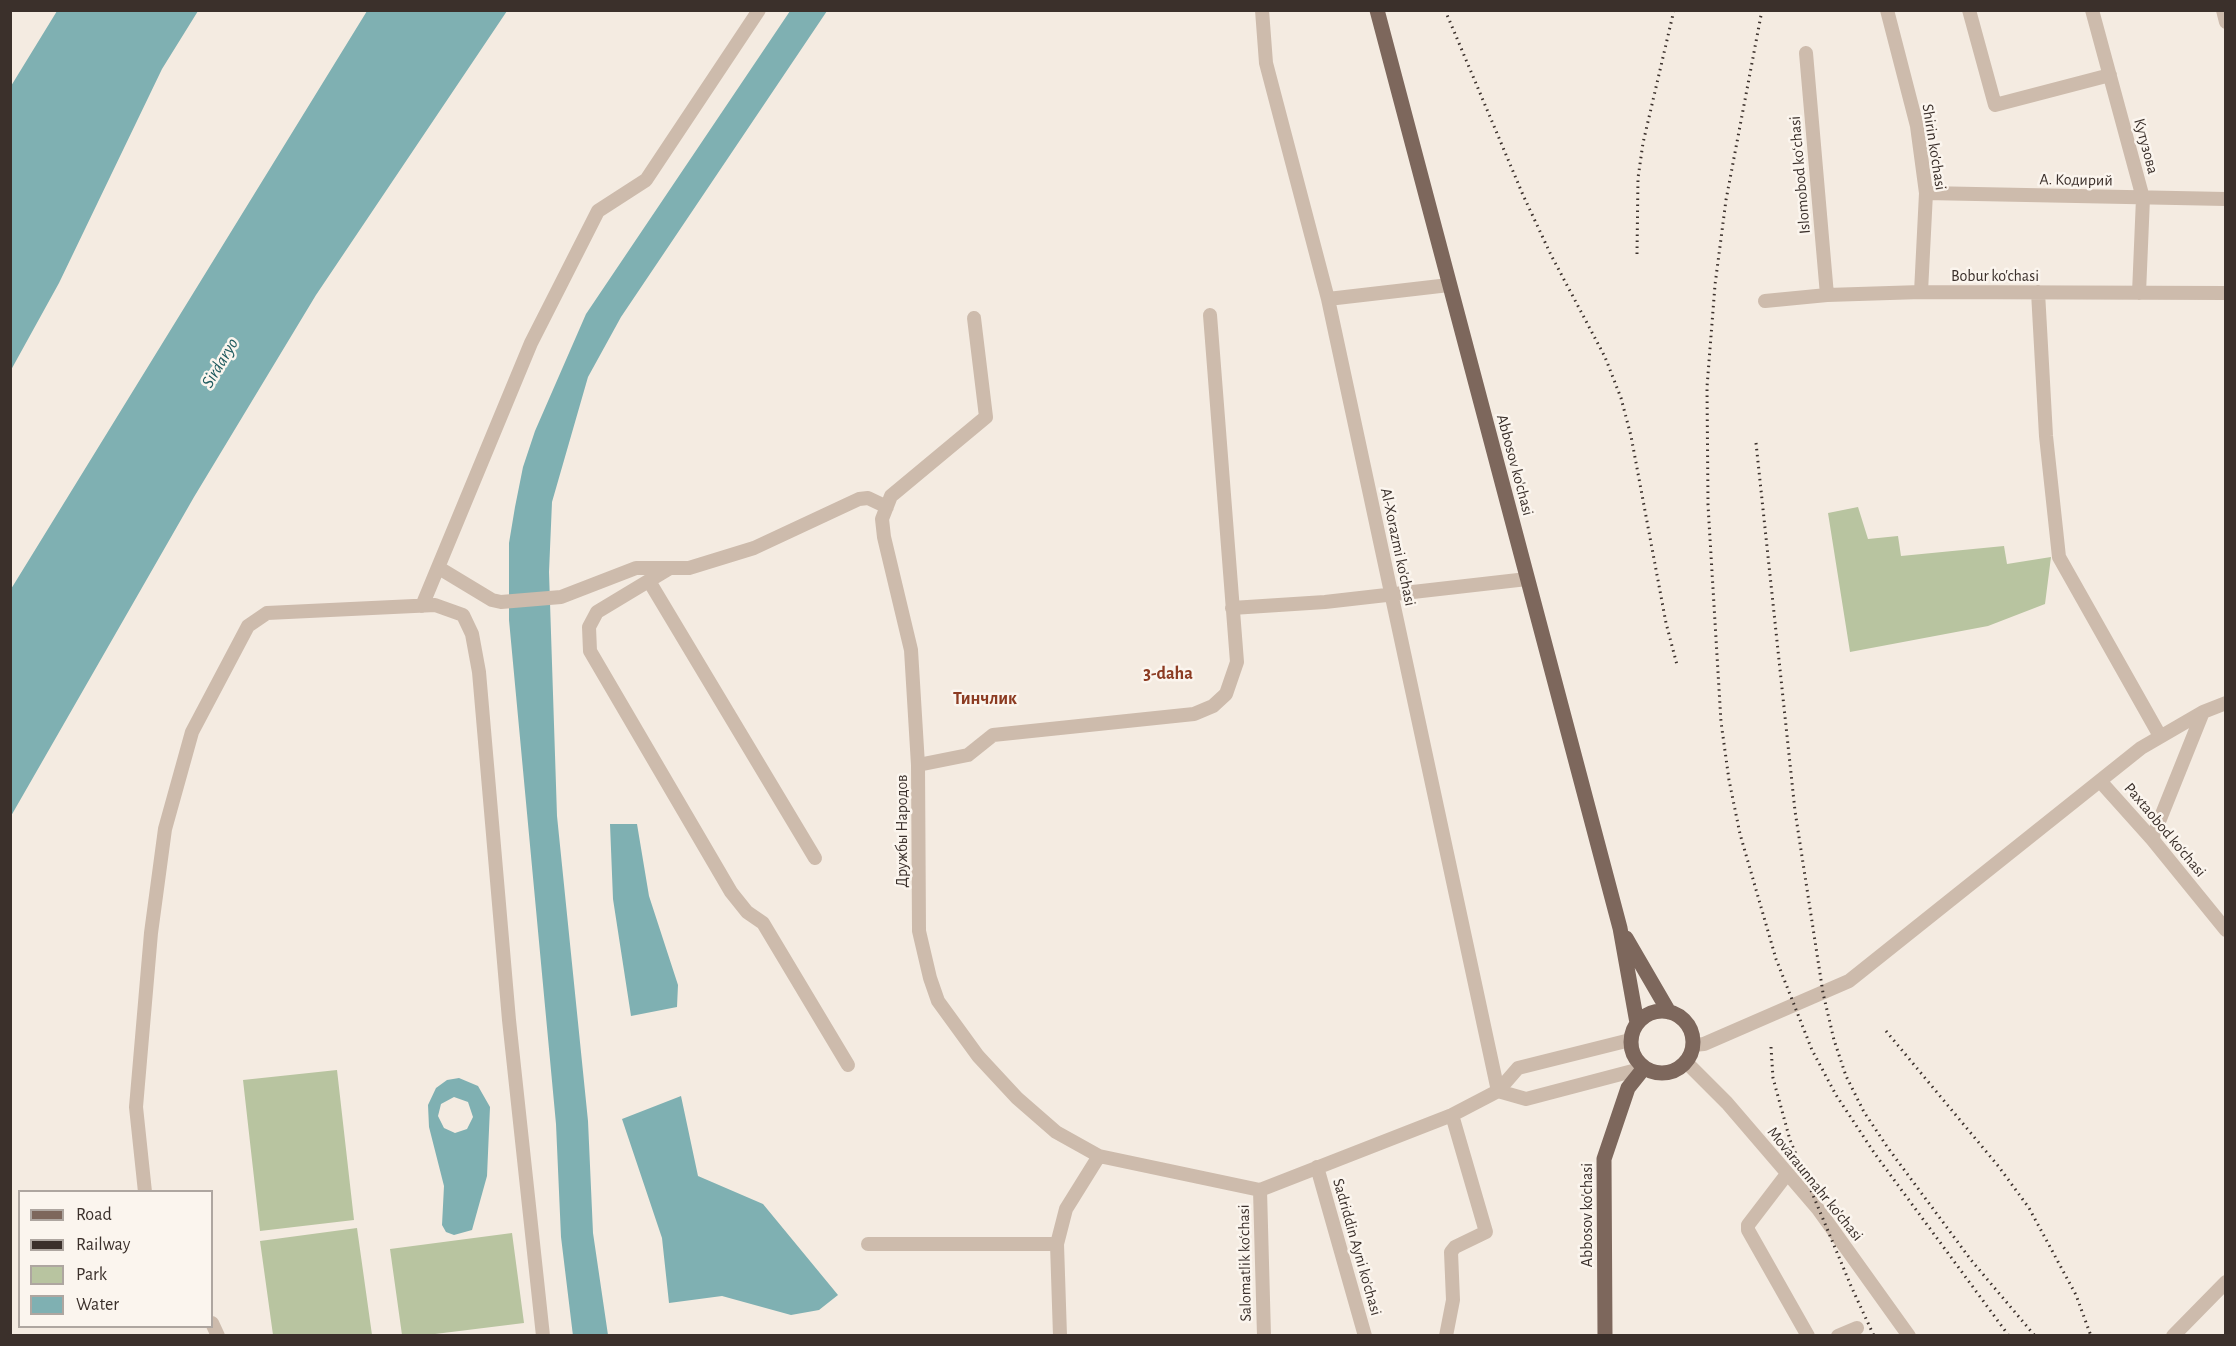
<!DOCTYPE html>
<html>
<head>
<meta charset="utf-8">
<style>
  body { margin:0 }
  #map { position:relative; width:2236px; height:1346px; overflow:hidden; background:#f4ebe1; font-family:"Alegreya Sans",sans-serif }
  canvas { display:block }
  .frame { position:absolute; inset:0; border:12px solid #3b302b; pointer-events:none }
  .legend { position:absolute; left:18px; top:1190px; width:195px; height:138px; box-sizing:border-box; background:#fbf5ee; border:2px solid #aea6a0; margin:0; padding:8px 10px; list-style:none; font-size:18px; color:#3b302b }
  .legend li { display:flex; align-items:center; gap:12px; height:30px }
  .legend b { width:30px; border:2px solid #aea6a0 }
</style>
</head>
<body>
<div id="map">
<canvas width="2236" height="1346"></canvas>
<div class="frame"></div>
<ul class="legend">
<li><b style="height:8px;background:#7d675c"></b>Road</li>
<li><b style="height:8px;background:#3b302b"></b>Railway</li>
<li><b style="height:16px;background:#b8c4a0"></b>Park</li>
<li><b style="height:16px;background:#7fb0b2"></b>Water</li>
</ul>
</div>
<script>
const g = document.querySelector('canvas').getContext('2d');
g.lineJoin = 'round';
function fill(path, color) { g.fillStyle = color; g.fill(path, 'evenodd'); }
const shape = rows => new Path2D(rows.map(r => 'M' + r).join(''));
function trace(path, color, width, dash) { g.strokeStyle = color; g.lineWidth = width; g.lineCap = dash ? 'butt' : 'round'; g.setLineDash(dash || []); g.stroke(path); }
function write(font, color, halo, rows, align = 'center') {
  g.font = font + ' "Alegreya Sans",sans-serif'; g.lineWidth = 5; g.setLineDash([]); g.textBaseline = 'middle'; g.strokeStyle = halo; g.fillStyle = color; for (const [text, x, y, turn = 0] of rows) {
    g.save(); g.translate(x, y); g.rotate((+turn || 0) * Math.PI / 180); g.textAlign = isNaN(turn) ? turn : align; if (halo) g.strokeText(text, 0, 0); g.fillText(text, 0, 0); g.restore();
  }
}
fill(shape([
  [1858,507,1868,539,1898,536,1901,556,2004,546,2007,564,2051,557,2045,604,1988,626,1850,652,1828,513],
  [337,1070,354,1220,260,1231,243,1080],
  [357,1228,372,1335,273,1335,260,1241],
  [512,1233,524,1323,427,1335,402,1335,390,1249]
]), '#b8c4a0');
fill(shape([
  [57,11,198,11,162,69,59,283,11,370,11,86],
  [367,11,507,11,316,295,194,497,11,816,11,589],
  [790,11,827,11,621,317,588,377,552,502,549,572,557,816,588,1121,593,1233,608,1335,573,1336,561,1237,556,1124,509,620,509,543,515,507,523,467,535,431,586,314],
  [610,824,637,824,649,896,678,985,677,1007,631,1016,613,899],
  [459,1078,478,1086,490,1107,487,1176,472,1230,454,1235,446,1232,442,1225,444,1186,429,1127,428,1105,436,1088,447,1080],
  [454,1097,468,1102,473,1117,467,1129,455,1133,444,1128,438,1116,441,1104],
  [681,1096,698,1176,763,1204,838,1295,819,1310,791,1315,722,1296,669,1303,662,1238,622,1119]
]), '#7fb0b2');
trace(shape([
  [1262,10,1266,63,1328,299,1498,1091],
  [1887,10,1917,126,1926,193,1921,292],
  [1969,10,1995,105,2110,75],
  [2092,10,2143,198,2139,293],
  [2223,10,2226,22],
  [1806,53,1827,295],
  [1926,193,2226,199],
  [2038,292,2046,436,2059,557,2160,736],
  [1328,299,1449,285],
  [1765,301,1827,295,1921,292,2226,293],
  [974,318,986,417,891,496,882,519,884,537,911,650,918,765,919,931,930,978,938,1001,978,1056,1017,1098,1056,1132,1099,1156,1260,1190],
  [439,568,492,600,501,602,561,597,636,568,689,568,754,548,859,499,868,498,887,507],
  [670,568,597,612,589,627,590,651,731,892,747,912,763,923,848,1065],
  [649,581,815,858],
  [422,606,531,343,598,211,646,180,759,10],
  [1232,608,1325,602,1527,579],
  [918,765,968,755,993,735,1194,714,1213,706,1226,694,1237,662,1210,315],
  [2100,781,2152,839,2226,930],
  [2152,839,2203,712,2226,703],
  [1693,1045,1704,1044,1849,981,2141,748,2203,712],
  [1686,1062,1727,1103,1818,1209,1909,1336],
  [1498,1091,1526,1099,1644,1068],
  [1317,1167,1365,1336],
  [1787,1174,1748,1225,1748,1230,1808,1336],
  [1260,1190,1452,1115,1498,1091,1518,1068,1630,1040],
  [1260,1190,1264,1336],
  [145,1192,136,1107,151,933,165,829,192,732,248,626,267,613,435,605,463,615,472,634,479,672,509,1020,543,1336],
  [868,1244,1057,1244],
  [212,1323,218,1336],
  [1060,1336,1057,1244,1066,1209,1099,1156],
  [1446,1336,1453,1300,1451,1252,1455,1247,1486,1232,1452,1115],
  [1838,1336,1857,1328],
  [2173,1336,2226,1282]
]), '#cdbbac', 14);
trace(shape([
  [1377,10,1620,928,1637,1023],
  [1626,938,1669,1012],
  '1631 1042a31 31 0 1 1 62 0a31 31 0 1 1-62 0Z',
  [1605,1336,1604,1159,1628,1088,1644,1068]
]), '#7d675c', 15);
trace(shape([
  [1445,10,1523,195,1551,255,1605,357,1621,398,1631,436,1666,623,1677,665],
  [1762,10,1726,200,1715,285,1707,387,1708,505,1721,722,1729,780,1740,834,1776,959,1812,1050,1836,1095,1875,1154,2009,1336],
  [1637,254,1638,178,1643,143,1674,10],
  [1756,443,1795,811,1823,993,1834,1040,1846,1076,1864,1112,1888,1148,1971,1260,2035,1336],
  [1886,1031,1999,1167,2029,1208,2076,1295,2091,1336],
  [1771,1047,1773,1078,1790,1140,1851,1286,1874,1336]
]), '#3b302b', 3, [1.5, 4.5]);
write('16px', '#3b302b', '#fbf5ee', [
  ["Кутузова",2146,146,75],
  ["Shirin ko'chasi",1934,147,81],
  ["Islomobod koʻchasi",1800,175,-95],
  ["А. Кодирий",2076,180,1],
  ["Bobur ko'chasi",1995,276],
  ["Abbosov ko'chasi",1515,465,75],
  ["Al-Xorazmi ko'chasi",1398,547,78],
  ["Paxtaobod ko‘chasi",2165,830,50],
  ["Дружбы Народов",902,831,-90],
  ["Movaraunnahr ko'chasi",1815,1184,51],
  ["Abbosov ko'chasi",1587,1215,-90],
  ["Sadriddin Ayni ko'chasi",1357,1247,74],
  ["Salomatlik ko‘chasi",1245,1263,-91]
]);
write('italic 18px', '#1f5a5e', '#fbf5ee', [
  ["Sirdaryo",220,363,-59]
]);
write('bold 18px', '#8c3b22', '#fbf5ee', [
  ["3-daha",1168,674],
  ["Тинчлик",985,699]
]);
</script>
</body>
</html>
